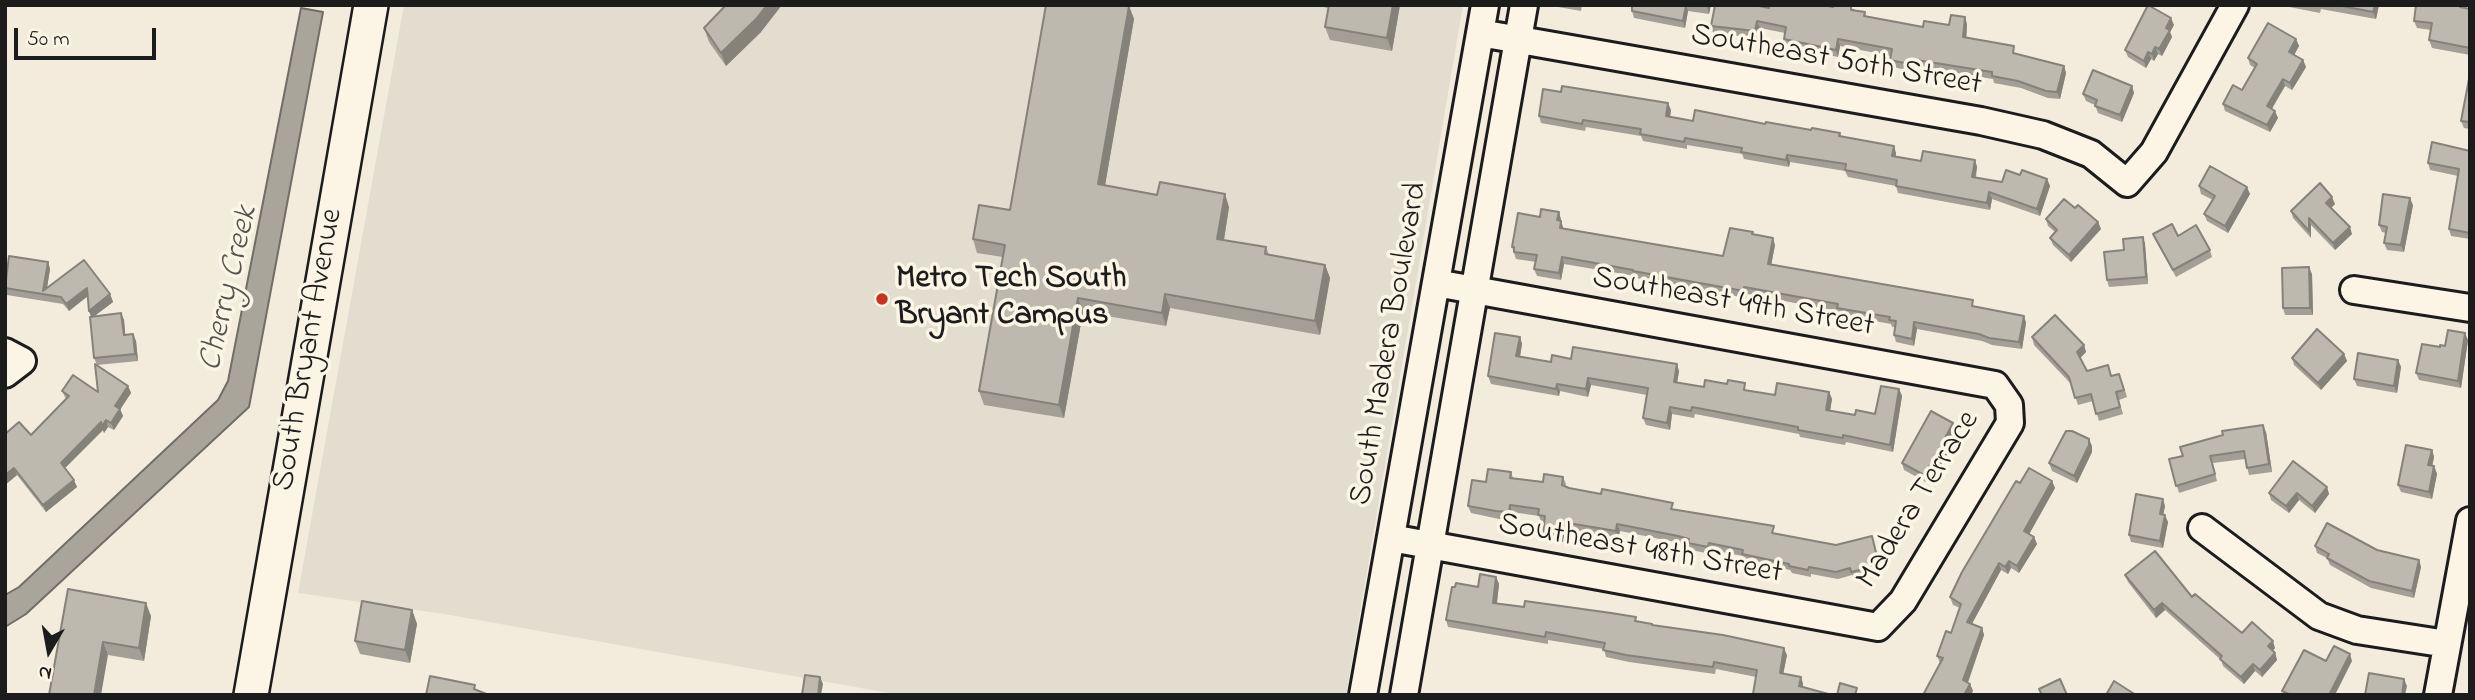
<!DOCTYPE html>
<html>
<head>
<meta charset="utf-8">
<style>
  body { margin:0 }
  #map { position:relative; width:2475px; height:700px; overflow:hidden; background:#f3ecdd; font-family:"Indie Flower",sans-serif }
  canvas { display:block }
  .frame { position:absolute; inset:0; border:7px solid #1c1c1c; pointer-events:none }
  .north { position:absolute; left:14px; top:616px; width:70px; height:70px; -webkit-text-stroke:5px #fcf5e5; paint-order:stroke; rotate:190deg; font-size:19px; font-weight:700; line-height:28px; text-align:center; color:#1c1c1c }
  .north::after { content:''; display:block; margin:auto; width:24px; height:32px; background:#1c1c1c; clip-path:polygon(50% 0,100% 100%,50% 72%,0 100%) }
  .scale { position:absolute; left:14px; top:28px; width:142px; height:32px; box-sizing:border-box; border:4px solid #1c1c1c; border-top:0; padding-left:9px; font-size:21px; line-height:24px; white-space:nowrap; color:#1c1c1c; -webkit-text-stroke:5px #fcf5e5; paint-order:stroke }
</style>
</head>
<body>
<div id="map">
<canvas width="2475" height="700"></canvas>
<div class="frame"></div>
<div class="north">N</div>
<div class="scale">50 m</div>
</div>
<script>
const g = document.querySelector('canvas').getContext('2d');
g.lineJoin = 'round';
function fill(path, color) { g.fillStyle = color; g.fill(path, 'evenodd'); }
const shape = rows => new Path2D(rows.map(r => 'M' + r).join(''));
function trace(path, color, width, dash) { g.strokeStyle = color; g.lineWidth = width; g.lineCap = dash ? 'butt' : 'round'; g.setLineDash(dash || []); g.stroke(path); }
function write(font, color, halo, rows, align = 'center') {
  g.font = font + ' "Indie Flower",sans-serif'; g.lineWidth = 7; g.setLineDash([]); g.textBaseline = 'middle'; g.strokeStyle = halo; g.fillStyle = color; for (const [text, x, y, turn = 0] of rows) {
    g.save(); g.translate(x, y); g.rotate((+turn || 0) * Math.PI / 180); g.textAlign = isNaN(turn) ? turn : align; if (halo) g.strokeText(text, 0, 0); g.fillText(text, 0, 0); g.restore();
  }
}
fill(shape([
  [404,5,1463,5,1346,695,900,695,444,614,298,593]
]), '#e3ddcf');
const water = shape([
  [301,8,323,12,249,407,26,614,5,627,5,595,19,587,218,400,228,381,301,8]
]);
fill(water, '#aaa59b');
trace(water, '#716e68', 2);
const minor = shape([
  [1480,33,1981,121,2043,135,2091,154,2127,183,2154,152,2235,5],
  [2354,290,2470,308],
  [5,352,22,361,5,374],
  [2202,528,2319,616,2357,630,2447,644],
  [1391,538,1878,627,1903,601,2010,423,2009,405,1995,385,1436,283],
  [1363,695,1485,5],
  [1404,695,1524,5],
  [2438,695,2470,521]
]);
const major = shape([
  [251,695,371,5]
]);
trace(minor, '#1c1c1c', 32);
trace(major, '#1c1c1c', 38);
trace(minor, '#fcf5e5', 26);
trace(major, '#fcf5e5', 33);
fill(shape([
  [1313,5,1400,5,1392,51,1330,40,1325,27,1328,8],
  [1557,5,1582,5,1581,11,1558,7],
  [1629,5,1711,5,1709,14,1688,11,1685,28,1634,18,1632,11,1632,6],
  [2279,5,2379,5,2376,19,2321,9,2320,13],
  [2416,5,2463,5,2463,8,2470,9,2470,55,2432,48,2429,40,2431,30,2417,28,2414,21],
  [1129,6,1134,19,1105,185,1229,207,1224,240,1266,247,1269,255,1325,265,1330,278,1320,335,1170,308,1166,326,1083,312,1064,418,984,405,979,391,1003,257,977,253,973,239,1010,210],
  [1833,7,1855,9,1854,10,1865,12,1866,16,1923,27,1967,24,1966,38,2017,54,2064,66,2066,73,2060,99,2048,98,2021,88,1994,83,1993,79,1912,66,1911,71,1893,67,1890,60,1891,56,1840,46,1838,57,1786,46,1784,39,1785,33,1760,28,1758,38,1713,33,1711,26],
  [2174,25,2170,32,2172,37,2162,56,2158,54,2154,61,2151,59,2146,68,2128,57,2125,50],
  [704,28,761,32,726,66,709,42],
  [2296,39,2299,46,2294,55,2303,60,2306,67,2292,90,2285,86,2272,109,2278,118,2270,132,2225,111,2223,104,2242,90,2255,68,2250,65,2248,58],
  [2470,79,2470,129,2464,128,2461,121],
  [2132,86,2134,93,2122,122,2098,113,2095,105,2086,101,2083,94],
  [1561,92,1671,110,1670,117,1693,121,1765,124,1840,133,1842,137,1896,153,1896,156,1921,161,1975,160,1977,167,1976,178,2002,182,2020,175,2047,179,2050,186,2040,216,1992,199,1990,210,1898,193,1896,186,1848,177,1845,171,1790,162,1789,167,1744,159,1742,154,1687,145,1687,149,1643,141,1641,136,1586,127,1585,131,1541,123,1539,116],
  [2470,151,2470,239,2451,236,2449,229,2458,176,2430,170,2428,163],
  [2199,186,2250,194,2228,233,2207,221,2204,214,2213,200,2201,194],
  [2335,204,2331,208,2352,234,2335,250,2311,225,2311,238,2293,218,2291,211],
  [2413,205,2404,252,2387,250,2384,243,2386,233,2382,232,2379,225],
  [2075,208,2098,222,2101,229,2071,262,2053,245,2050,238,2055,232,2048,226,2046,219],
  [1559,212,1563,228,1723,256,1753,232,1753,234,1775,245,1771,265,2024,316,2026,323,2022,349,1992,345,1982,341,1917,329,1914,346,1896,342,1894,335,1895,327,1892,327,1891,324,1840,315,1838,311,1747,294,1746,298,1636,278,1635,276,1564,264,1561,280,1537,276,1534,269,1536,262,1516,259,1512,247,1540,217],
  [2153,234,2178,236,2210,250,2212,257,2176,277,2156,241],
  [2143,237,2145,244,2148,284,2109,287,2107,280,2124,250],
  [9,256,48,262,50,269,47,288,84,260,110,294,113,302,94,316,121,313,124,320,125,335,133,334,136,341,138,361,97,365,94,358,90,317,91,317,89,311,88,296,69,311,63,304,7,295,5,290,5,282],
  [2312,274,2313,315,2285,315,2283,308],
  [1520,337,1522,344,1520,356,1551,362,1571,359,1679,371,1677,383,1704,387,1747,390,1775,395,1829,392,1832,399,1830,411,1855,415,1875,414,1899,389,1902,396,1893,452,1846,442,1845,445,1800,437,1799,434,1695,414,1694,418,1672,414,1670,430,1646,425,1643,418,1647,395,1591,385,1588,397,1560,391,1559,396,1491,384,1488,376],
  [2032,337,2084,345,2086,352,2080,358,2087,371,2111,376,2122,381,2127,397,2119,400,2123,414,2099,421,2093,401,2078,405,2071,384,2034,345],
  [2468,340,2461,388,2419,380,2416,373,2440,347],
  [2344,354,2347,361,2321,390,2294,365,2292,358],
  [2398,360,2401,367,2397,393,2357,386,2354,379],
  [128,386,131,393,120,409,123,416,114,430,108,427,104,433,103,430,65,468,77,487,46,512,17,475,5,485,31,435,66,399,62,391,98,392],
  [1956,430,1949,442,1951,447,1938,470,1934,468,1926,482,1904,470,1902,463],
  [2266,432,2272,472,2249,475,2245,459,2213,463,2217,481,2179,493,2169,459],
  [2092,446,2092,452,2077,483,2052,471,2049,463],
  [2432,450,2434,457,2432,466,2434,466,2437,474,2432,499,2401,492,2398,485],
  [1511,472,1513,478,1543,482,1563,477,1566,484,1565,487,1569,488,1675,510,1776,534,1836,545,1872,536,1880,568,1873,570,1874,574,1853,579,1852,575,1838,579,1811,574,1811,577,1792,573,1790,570,1744,561,1743,556,1711,550,1711,554,1691,550,1689,546,1680,543,1620,531,1618,538,1565,529,1563,542,1545,539,1543,532,1544,523,1541,522,1539,516,1512,512,1511,519,1499,519,1471,513,1468,506,1486,482],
  [2052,481,2055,488,2029,534,2034,537,2037,544,2019,573,2011,568,2008,574,2001,570,1972,624,1982,628,1984,635,1968,683,1970,684,1973,691,1940,663,1937,656,1951,633,1960,608,1953,605,1950,597,2020,483],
  [2327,487,2329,494,2315,513,2299,500,2289,513,2271,500,2269,493],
  [2165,506,2163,515,2168,522,2163,548,2131,542,2129,535],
  [2315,546,2377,550,2419,560,2421,567,2414,598,2371,588,2330,565,2327,558,2317,553],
  [2125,575,2192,597,2242,633,2275,648,2272,651,2275,653,2277,660,2262,677,2255,671,2244,684,2223,666,2221,660,2165,610,2156,618,2128,582],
  [1496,577,1499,584,1497,603,1637,621,1653,626,1787,655,1783,674,1801,677,1803,684,1803,687,1832,695,1753,695,1756,677,1716,669,1715,674,1629,662,1606,657,1604,649,1548,640,1548,644,1448,627,1446,620,1478,587],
  [68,589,151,616,144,661,108,655],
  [412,610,417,624,410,663,360,654,355,641]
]), '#a39f96');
fill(shape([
  [767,5,782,5,761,32,726,66,721,53],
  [1393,5,1400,5,1392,51,1387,38],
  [1686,5,1688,11,1685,28,1683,21],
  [1707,5,1711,5,1709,14,1707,7],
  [2375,5,2379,5,2376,19,2373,12],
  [1129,6,1134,19,1103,197,1098,184],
  [1965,17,1967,24,1966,44,1963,37],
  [2171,18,2174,25,2170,32,2172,37,2162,56,2159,49,2166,28],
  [1757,21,1760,28,1758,38,1755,31],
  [1838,39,1840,46,1838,57,1836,50],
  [2296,39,2299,46,2292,59,2289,52],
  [2155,47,2158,54,2154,61,2152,54],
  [2148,52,2151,59,2146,68,2144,61],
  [1910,59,1912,66,1911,71,1909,64],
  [2303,60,2306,67,2292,90,2290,83],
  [2064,66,2066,73,2060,99,2057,92],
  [2283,79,2285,86,2269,113,2267,106],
  [2132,86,2134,93,2122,122,2120,115],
  [1668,103,1671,110,1669,123,1666,116],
  [2275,111,2278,118,2270,132,2267,125],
  [1894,146,1896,153,1894,163,1892,156],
  [1787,155,1790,162,1789,167,1786,160],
  [1975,160,1977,167,1974,184,1972,177],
  [2047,179,2050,186,2040,216,2037,209],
  [2247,187,2250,194,2228,233,2225,226],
  [1989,192,1992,199,1990,210,1987,203],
  [1225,194,1229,207,1222,252,1217,239],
  [2332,197,2335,204,2329,210,2326,203],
  [2410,198,2413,205,2404,252,2401,245],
  [1559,212,1563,228,1562,235,1557,220],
  [2309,218,2311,225,2311,238,2309,231],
  [2098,222,2101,229,2071,262,2069,255],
  [2350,227,2352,234,2335,250,2333,243],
  [5,230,7,260,5,255],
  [2143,237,2145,244,2148,284,2146,277],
  [1773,238,1775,245,1770,271,1768,264],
  [1562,257,1564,264,1561,280,1559,273],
  [48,262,50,269,46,294,43,291],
  [1325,265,1330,278,1320,335,1315,321],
  [2309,267,2312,274,2313,315,2310,308],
  [87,288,89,295,69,311,66,304],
  [110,294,113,302,92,318,89,311],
  [1165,294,1170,308,1166,326,1162,313],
  [1078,298,1083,312,1064,418,1059,405],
  [121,313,124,320,126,342,124,335],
  [2024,316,2026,323,2022,349,2019,342],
  [1914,322,1917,329,1914,346,1912,339],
  [2465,333,2468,340,2461,388,2458,381],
  [133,334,136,341,138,361,135,354],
  [1520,337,1522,344,1519,363,1516,356],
  [2084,345,2086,352,2079,359,2077,352],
  [2344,354,2347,361,2321,390,2318,383],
  [2398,360,2401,367,2397,393,2394,386],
  [1677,364,1679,371,1676,389,1674,382],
  [1588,378,1591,385,1588,397,1586,389],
  [1557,384,1560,391,1559,396,1556,389],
  [128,386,131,393,118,413,115,406],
  [1899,389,1902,396,1893,452,1890,445],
  [1829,392,1832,399,1829,417,1826,410],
  [1670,407,1672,414,1670,430,1667,423],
  [120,409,123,416,114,430,111,423],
  [106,420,108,427,104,433,103,430,63,470,61,463,101,422],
  [1953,423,1956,430,1949,442,1951,447,1938,470,1936,463,1945,438],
  [2263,425,2266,432,2272,472,2269,464],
  [2089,439,2092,446,2092,452,2077,483,2074,476],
  [2432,450,2434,457,2431,472,2428,465],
  [1932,461,1934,468,1926,482,1924,475],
  [2434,466,2437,474,2432,499,2429,492],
  [14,468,17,475,5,485,5,475],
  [74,480,77,487,46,512,43,505],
  [2052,481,2055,488,2027,538,2024,531],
  [2327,487,2329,494,2315,513,2312,506],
  [2297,493,2299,500,2289,513,2286,506],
  [2163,499,2165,506,2162,521,2160,514],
  [1510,505,1512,512,1511,519,1509,512],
  [2165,515,2168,522,2163,548,2160,541],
  [1562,522,1565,529,1563,542,1560,535],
  [1617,524,1620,531,1618,538,1616,531],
  [2034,537,2037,544,2019,573,2017,566],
  [2419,560,2421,567,2414,598,2412,591],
  [2009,561,2011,568,2008,574,2005,567],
  [1999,563,2001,570,1969,629,1967,622],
  [1496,577,1499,584,1496,610,1493,603],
  [146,603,151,616,144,661,139,648],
  [2162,603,2165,610,2156,618,2154,610],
  [412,610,417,624,410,663,405,650],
  [1982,628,1984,635,1966,687,1963,680],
  [2273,641,2275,648,2270,654,2268,646],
  [103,642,108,655,101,695,94,695],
  [1784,648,1787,655,1782,680,1780,673],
  [2275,653,2277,660,2262,677,2260,670],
  [2350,654,2352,661,2335,695,2329,695],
  [2253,664,2255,671,2244,684,2241,677],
  [820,677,823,684,821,695,818,695],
  [1801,677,1803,684,1802,693,1799,686],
  [2404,679,2407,686,2405,695,2402,695],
  [1970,684,1973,691,1971,695,1964,695]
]), '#85827a');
const building = shape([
  [726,5,767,5,756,19,721,53,704,28,726,5],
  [1046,5,1129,6,1098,184,1157,195,1160,182,1225,194,1217,239,1266,247,1265,254,1325,265,1315,321,1165,294,1162,313,1078,298,1059,405,979,391,1005,245,973,239,979,205,1010,210,1046,5],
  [1329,5,1393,5,1387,38,1325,27,1329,5],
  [1632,5,1686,5,1683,21,1632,11,1632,5],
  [1715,5,1754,5,1769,8,1769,5,1823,5,1833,7,1833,5,1851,5,1851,10,1865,12,1864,16,1923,27,1924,21,1949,25,1951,15,1965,17,1963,37,2014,46,2013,53,2064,66,2057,92,2046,91,2018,81,1992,76,1992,72,1910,59,1909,64,1890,60,1892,49,1838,39,1836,50,1784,39,1786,27,1757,21,1755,31,1711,26,1715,5],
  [2148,5,2171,18,2166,28,2170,30,2159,49,2155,47,2152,54,2148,52,2144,61,2125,50,2148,5],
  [2337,5,2375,5,2373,12,2337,5],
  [2416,5,2460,5,2460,7,2470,9,2470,48,2429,40,2432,23,2414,21,2416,5],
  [2268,23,2296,39,2289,52,2303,60,2290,83,2283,79,2267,106,2275,111,2267,125,2223,104,2233,85,2242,90,2257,64,2248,58,2268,23],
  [2093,70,2132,86,2120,115,2095,106,2097,100,2083,94,2093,70],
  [2469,79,2470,79,2470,122,2461,121,2469,79],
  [1562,86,1668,103,1666,116,1693,121,1695,110,1765,124,1766,122,1811,130,1812,128,1840,133,1839,136,1894,146,1892,156,1921,161,1923,151,1975,160,1972,177,2002,182,2006,170,2020,175,2022,170,2047,179,2037,209,1989,192,1987,203,1896,186,1897,180,1845,170,1846,164,1787,155,1786,160,1741,152,1742,148,1685,138,1684,142,1640,134,1641,129,1583,120,1582,124,1539,116,1543,89,1561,92,1562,86],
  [2432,142,2470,151,2470,233,2449,229,2459,169,2428,163,2432,142],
  [2210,166,2247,187,2225,226,2204,214,2215,196,2199,186,2210,166],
  [2320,183,2332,197,2326,203,2350,227,2333,243,2309,218,2309,231,2291,211,2320,183],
  [2383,194,2410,198,2401,245,2384,243,2387,227,2379,225,2383,194],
  [2064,199,2075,208,2078,205,2098,222,2069,255,2050,238,2057,230,2046,219,2064,199],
  [1541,209,1559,212,1557,220,1561,221,1560,228,1723,256,1730,228,1753,232,1752,234,1773,238,1768,264,1973,300,1972,306,2024,316,2019,342,1989,338,1979,334,1914,322,1912,339,1894,335,1896,321,1889,320,1890,317,1837,308,1838,304,1744,287,1744,291,1633,271,1633,270,1562,257,1559,273,1534,269,1537,255,1514,252,1514,247,1512,247,1518,213,1540,217,1541,209],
  [2172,224,2178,236,2196,225,2210,250,2173,270,2153,234,2172,224],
  [2143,237,2146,277,2107,280,2104,252,2124,250,2123,239,2143,237],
  [9,256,48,262,43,291,84,260,110,294,89,311,87,288,66,304,61,297,5,288,9,256],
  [2309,267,2310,308,2283,308,2282,268,2309,267],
  [121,313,124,335,133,334,135,354,94,358,90,317,121,313],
  [2055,315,2084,345,2077,352,2087,371,2108,365,2111,376,2119,374,2124,390,2116,392,2120,407,2096,414,2091,394,2075,398,2069,377,2032,337,2055,315],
  [2317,329,2344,354,2318,383,2292,358,2317,329],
  [2448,330,2465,333,2458,381,2416,373,2422,344,2440,347,2440,345,2445,346,2448,330],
  [1495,333,1520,337,1516,356,1551,362,1552,355,1571,359,1573,347,1677,364,1674,382,1704,387,1705,380,1727,384,1728,380,1745,383,1744,390,1775,395,1777,383,1829,392,1826,410,1855,415,1856,410,1875,414,1881,386,1899,389,1890,445,1843,435,1843,438,1798,430,1798,427,1692,407,1691,411,1670,407,1667,423,1643,418,1648,388,1588,378,1586,389,1557,384,1556,389,1488,376,1495,333],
  [2358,353,2398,360,2394,386,2354,379,2358,353],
  [95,364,128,386,115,406,120,409,111,423,106,420,102,426,101,422,61,463,74,480,43,505,14,468,5,475,5,434,19,422,31,435,69,396,62,391,73,375,98,392,95,364],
  [1931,411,1953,423,1945,438,1949,440,1936,463,1932,461,1924,475,1902,463,1931,411],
  [2263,425,2269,464,2247,468,2244,451,2210,456,2215,474,2176,486,2169,459,2183,456,2180,447,2223,435,2222,431,2263,425],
  [2066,431,2072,431,2089,439,2089,445,2074,476,2049,463,2066,431],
  [2406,445,2432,450,2428,465,2434,466,2429,492,2398,485,2406,445],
  [2293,461,2327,487,2312,506,2297,493,2286,506,2269,493,2293,461],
  [2029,468,2052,481,2024,531,2034,537,2017,566,2009,561,2005,567,1999,563,1967,622,1982,628,1963,680,1970,684,1964,695,1923,695,1943,658,1937,656,1946,631,1951,633,1961,604,1950,597,1962,572,2016,481,2020,483,2029,468],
  [1488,469,1511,472,1510,478,1543,482,1544,474,1563,477,1562,485,1569,488,1601,494,1602,489,1673,503,1671,509,1774,526,1772,533,1836,545,1872,536,1878,561,1871,563,1872,567,1851,572,1850,568,1836,572,1809,567,1808,570,1789,566,1789,564,1742,554,1743,550,1709,543,1708,547,1688,543,1689,539,1678,536,1617,524,1616,531,1562,522,1560,535,1543,532,1545,516,1538,515,1539,509,1510,505,1509,512,1496,511,1468,506,1472,480,1486,482,1488,469],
  [2136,494,2163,499,2160,514,2165,515,2160,541,2129,535,2136,494],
  [2327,523,2377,550,2419,560,2412,591,2369,581,2327,558,2329,554,2315,546,2327,523],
  [2155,551,2192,597,2195,594,2242,633,2252,622,2273,641,2268,646,2275,653,2260,670,2253,664,2241,677,2220,659,2222,656,2162,603,2154,610,2125,575,2155,551],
  [1480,574,1496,577,1493,603,1524,607,1525,601,1611,613,1636,617,1635,621,1652,624,1652,625,1723,635,1784,648,1780,673,1801,677,1799,686,1832,695,1753,694,1757,670,1714,662,1713,667,1626,655,1603,650,1605,643,1546,632,1545,637,1446,620,1452,587,1455,587,1456,583,1478,587,1480,574],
  [68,589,146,603,139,648,103,642,94,695,49,695,68,589],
  [362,601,412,610,405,650,355,641,362,601],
  [2334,646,2350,654,2329,695,2291,695,2282,691,2304,650,2326,661,2334,646],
  [2369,673,2404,679,2402,695,2365,695,2369,673],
  [805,675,820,677,818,695,802,695,805,675],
  [430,676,475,685,474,689,489,695,426,695,430,676],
  [2060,679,2067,695,2042,695,2039,689,2060,679],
  [2114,681,2136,695,2106,695,2114,681],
  [1840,683,1857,688,1855,695,1837,695,1840,683]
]);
fill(building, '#beb9ae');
trace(building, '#85827a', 2);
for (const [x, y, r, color] of [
  [882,299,7,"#c8321e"]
]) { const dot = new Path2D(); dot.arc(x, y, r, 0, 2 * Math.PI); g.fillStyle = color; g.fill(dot); trace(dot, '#fcf5e5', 2.5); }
write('32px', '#1c1c1c', '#fcf5e5', [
  ["Southeast 50th Street",1836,62,10],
  ["Southeast 49th Street",1733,304,10],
  ["South Madera Boulevard",1391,344,-80],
  ["South Bryant Avenue",310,350,-80],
  ["Madera Terrace",1920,501,-58],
  ["Southeast 48th Street",1640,551,10]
]);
write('bold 32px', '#1c1c1c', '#fcf5e5', [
  ["Metro Tech South",896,281],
  ["Bryant Campus",896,318]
], 'left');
write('italic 33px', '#55534f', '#fcf5e5', [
  ["Cherry Creek",231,289,-77]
]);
</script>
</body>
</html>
